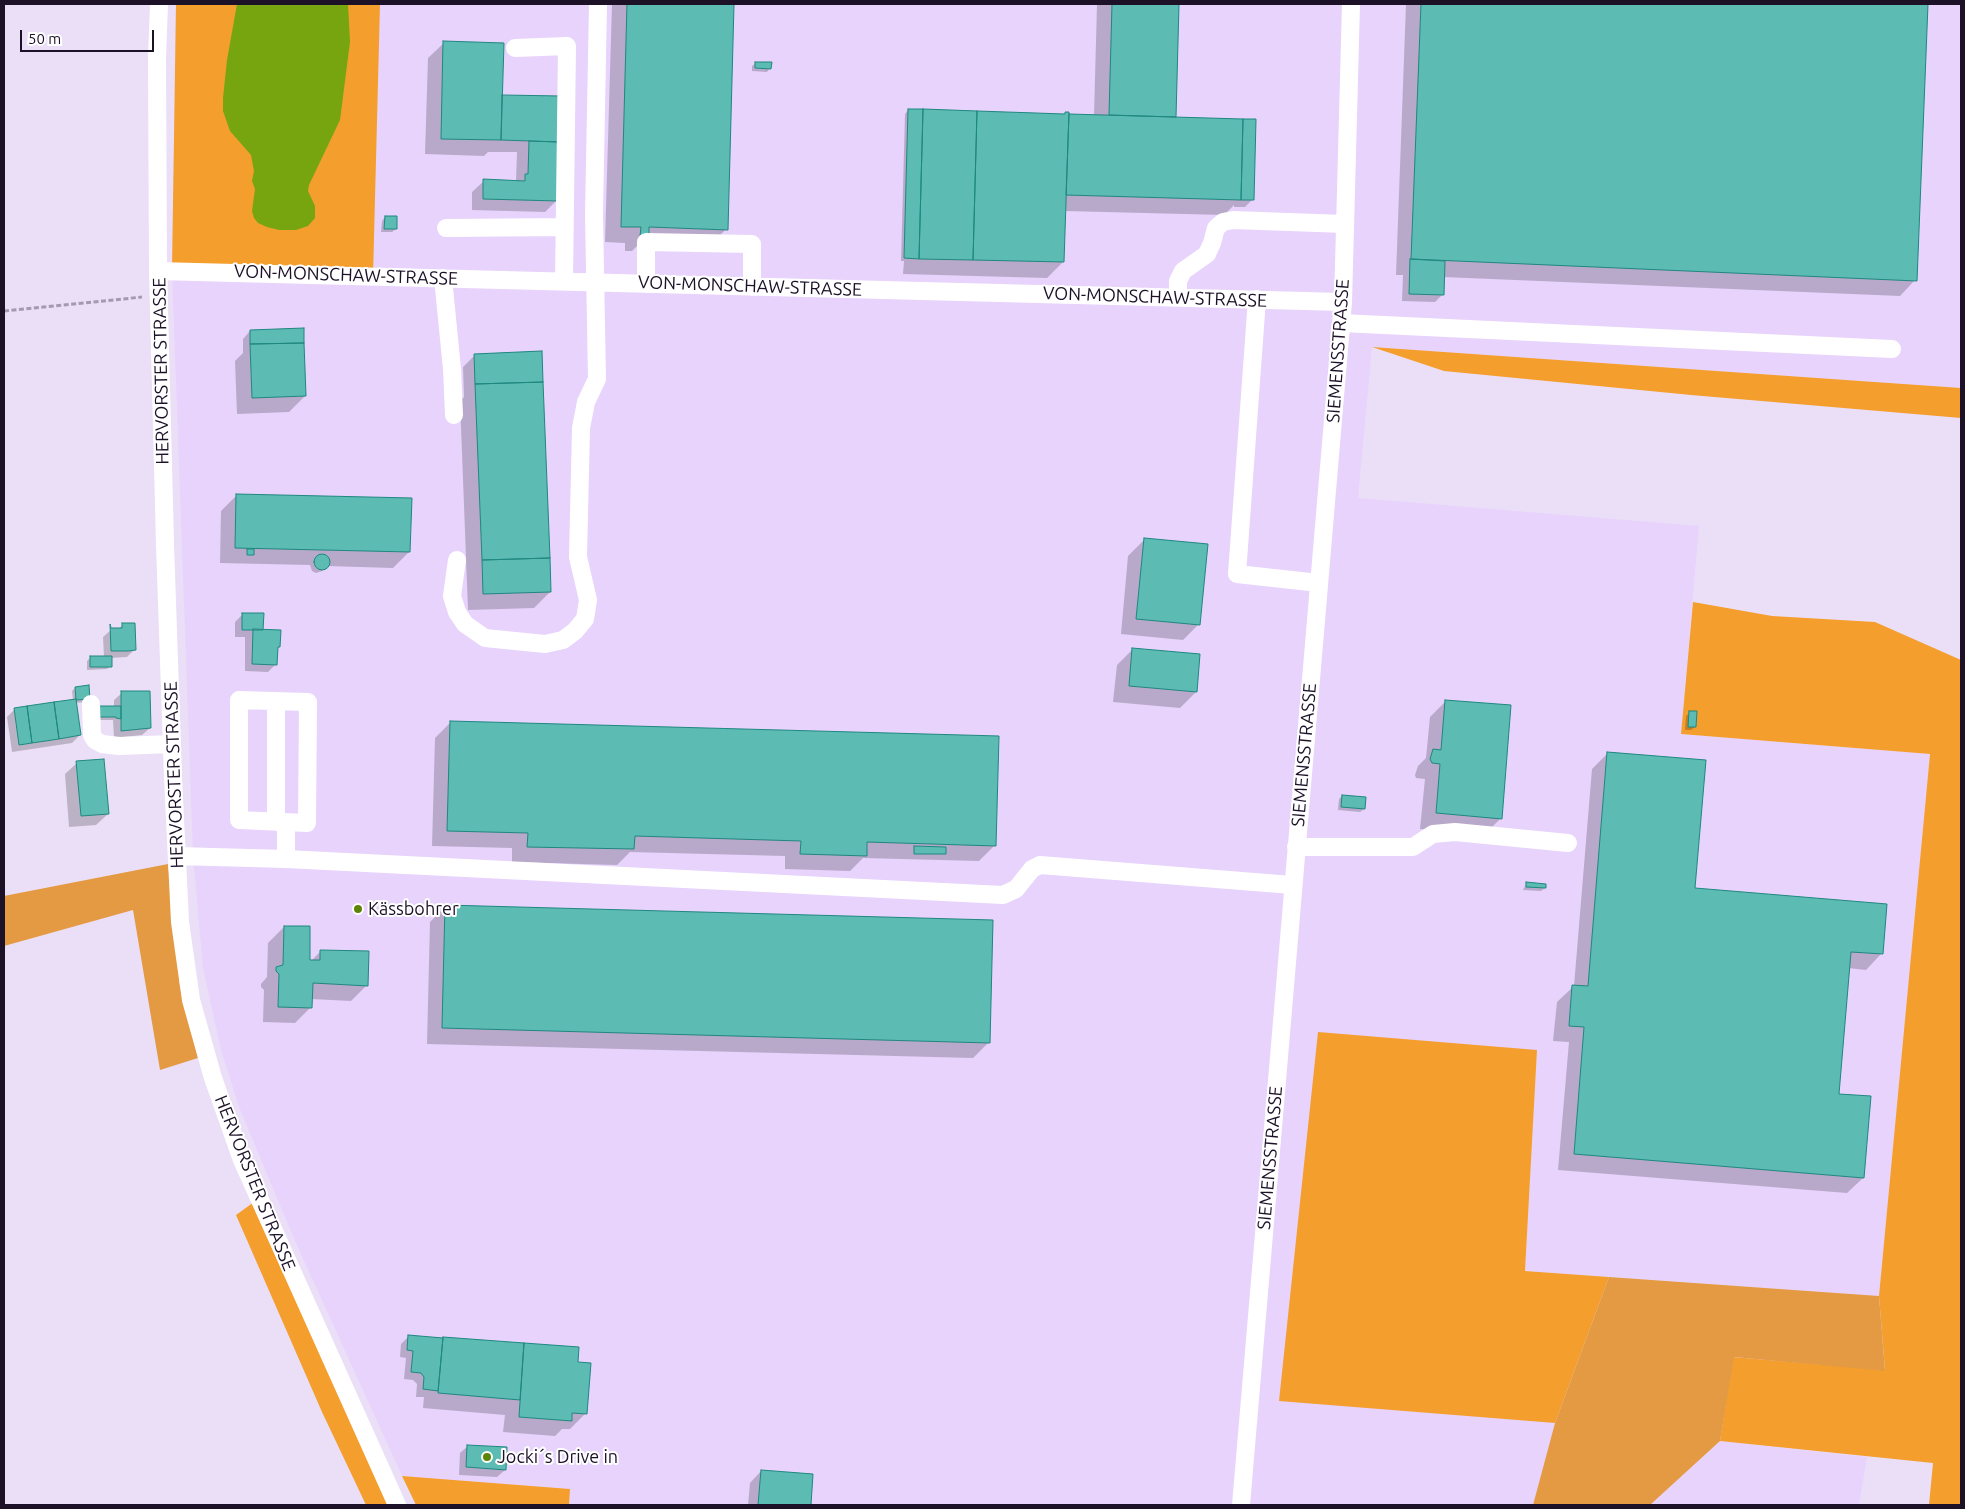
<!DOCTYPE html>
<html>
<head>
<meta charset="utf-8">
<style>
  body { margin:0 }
  #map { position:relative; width:1965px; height:1509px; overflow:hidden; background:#ebdff8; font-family:Ubuntu,sans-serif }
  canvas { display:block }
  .frame { position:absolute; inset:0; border:5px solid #1d1128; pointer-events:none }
  .scale { position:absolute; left:20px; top:30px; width:134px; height:22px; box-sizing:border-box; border:2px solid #1d1128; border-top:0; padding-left:6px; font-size:15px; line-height:18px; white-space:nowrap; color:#1d1128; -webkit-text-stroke:4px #fff; paint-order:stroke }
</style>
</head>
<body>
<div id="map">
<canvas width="1965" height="1509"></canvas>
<div class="frame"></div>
<div class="scale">50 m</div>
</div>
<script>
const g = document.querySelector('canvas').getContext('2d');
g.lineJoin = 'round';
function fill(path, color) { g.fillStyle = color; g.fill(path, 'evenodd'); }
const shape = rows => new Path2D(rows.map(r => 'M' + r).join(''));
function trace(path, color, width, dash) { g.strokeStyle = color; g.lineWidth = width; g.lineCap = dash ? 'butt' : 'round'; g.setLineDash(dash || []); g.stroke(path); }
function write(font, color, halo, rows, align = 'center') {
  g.font = font + ' Ubuntu,sans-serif'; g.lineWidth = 4; g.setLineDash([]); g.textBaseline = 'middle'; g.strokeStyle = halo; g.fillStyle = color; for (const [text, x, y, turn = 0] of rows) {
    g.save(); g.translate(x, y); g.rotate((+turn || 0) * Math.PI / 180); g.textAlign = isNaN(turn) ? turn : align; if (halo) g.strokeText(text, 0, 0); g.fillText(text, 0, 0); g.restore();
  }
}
fill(shape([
  [176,4,1961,4,1961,388,1372,347,1358,498,1699,526,1681,734,1930,754,1879,1296,1525,1271,1537,1050,1280,1400,1555,1423,1533,1505,569,1505,570,1489,402,1476,295,1241,239,1107,221,1050,203,968,193,855,172,270],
  [1720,1441,1867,1457,1859,1505,1650,1505]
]), '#e7d3fc');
fill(shape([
  [176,4,380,4,373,276,172,270],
  [1372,347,1961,388,1961,418,1691,395,1444,371],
  [1693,602,1772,616,1875,622,1961,660,1961,1505,1929,1505,1933,1463,1720,1441,1733,1357,1885,1370,1879,1296,1930,754,1681,734],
  [1318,1032,1537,1050,1525,1271,1609,1277,1555,1423,1279,1401],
  [254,1202,390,1505,366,1505,322,1412,236,1215],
  [402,1476,570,1489,569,1505,416,1505]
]), '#f49e2d');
fill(shape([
  [168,864,180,986,198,1058,160,1070,133,910,4,946,4,896],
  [1609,1277,1879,1296,1885,1371,1734,1357,1720,1441,1650,1505,1533,1505,1555,1423]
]), '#e39a42');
fill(shape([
  [237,4,348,4,350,42,340,120,309,185,308,191,315,206,315,218,308,226,296,230,279,230,267,227,258,223,254,218,252,211,255,189,252,181,254,171,251,155,230,131,223,111,223,98,227,60]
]), '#76a510');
fill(shape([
  [612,4,732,4,726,229,711,245,640,243,632,251,625,251,625,243,605,242],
  [1097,4,1178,4,1175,118,1253,199,1245,207,1234,207,1234,205,1224,215,1065,211,1063,262,1047,278,903,274,904,261,901,261,905,114,908,110,1064,115,1066,113,1067,115,1094,116],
  [1406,4,1927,4,1915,280,1900,296,1443,277,1442,295,1435,302,1402,301,1403,275,1396,275],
  [444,43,501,96,560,97,557,200,545,212,472,210,472,192,484,181,516,182,517,152,488,152,484,156,425,154,428,58],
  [756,63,770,68,767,72,752,71,752,66],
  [385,217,396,229,392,232,381,232,382,221],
  [250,331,305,396,289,412,237,414,235,361,243,353,243,339],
  [475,355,550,592,534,608,468,610,460,401,464,397,463,367],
  [237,495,409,552,393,568,327,566,322,571,316,573,312,571,310,565,220,563,221,511],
  [1144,540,1199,624,1183,640,1121,634,1128,556],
  [243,614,279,646,276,649,276,664,268,672,245,671,245,637,235,637,235,622],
  [123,625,135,649,127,657,110,658,111,666,107,669,87,670,87,661,90,658,104,657,103,637,111,630,118,629],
  [1132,650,1196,692,1180,708,1113,702,1117,665],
  [75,688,86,702,75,703,80,735,72,743,12,752,7,717,15,709,73,700,72,691],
  [122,693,150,728,142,735,114,738,113,720,95,720,114,707,114,700],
  [1446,701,1500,819,1485,834,1420,829,1425,779,1416,778,1415,775,1418,766,1426,758,1430,717],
  [1690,712,1695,727,1691,730,1685,730,1686,716],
  [451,722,995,845,979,861,863,858,850,871,785,869,785,856,630,852,617,865,512,862,512,848,432,846,435,738],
  [1608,753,1693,889,1881,954,1866,970,1848,968,1837,1095,1863,1178,1847,1193,1558,1170,1569,1042,1553,1041,1557,1002,1574,986,1592,769],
  [77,763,108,814,96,825,69,827,65,774],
  [1342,796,1364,809,1360,812,1338,810,1339,799],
  [1526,884,1545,888,1541,891,1523,890],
  [446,906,988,1043,973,1058,427,1044,430,922],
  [284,927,308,961,311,961,321,951,367,985,351,1001,311,999,311,1007,295,1023,263,1022,264,990,261,987,261,984,267,977,268,943],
  [409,1336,577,1348,576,1364,586,1413,570,1429,562,1429,555,1436,503,1432,505,1415,423,1408,424,1397,416,1397,417,1384,413,1380,404,1379,406,1358,400,1357,401,1344],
  [468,1446,505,1470,497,1477,459,1475,460,1453],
  [761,1471,812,1476,809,1505,748,1505,750,1483]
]), '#0003');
const building = shape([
  [627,4,734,4,728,230,649,227,649,236,640,236,641,227,621,227,627,4],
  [1112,4,1179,4,1176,117,1109,115,1112,4],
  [1421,4,1928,4,1917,281,1411,259,1421,4],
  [443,41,504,43,501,140,441,139,443,41],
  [755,62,772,62,771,69,755,68,755,62],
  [502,95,561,96,560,142,501,140,502,95],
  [908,109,923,109,919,259,904,258,908,109],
  [923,109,977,111,973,260,919,259,923,109],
  [977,111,1065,114,1065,112,1069,112,1064,262,973,260,977,111],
  [1069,114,1243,119,1241,200,1066,195,1069,114],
  [1243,119,1256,119,1254,200,1241,200,1243,119],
  [529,141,558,142,558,201,483,199,483,179,525,181,525,174,528,174,529,141],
  [385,216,397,216,397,229,384,229,385,216],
  [1410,259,1445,261,1444,295,1409,294,1410,259],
  [304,328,304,343,250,344,250,330,304,328],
  [304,343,306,396,252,398,250,344,304,343],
  [542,351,543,382,475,384,474,354,542,351],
  [543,382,550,558,482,560,475,384,543,382],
  [236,494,412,498,410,552,235,548,236,494],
  [1144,538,1208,544,1200,625,1136,619,1144,538],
  [247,549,254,549,254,555,247,555,247,549],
  '314 562a8 8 0 1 1 16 0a8 8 0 1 1-16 0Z',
  [550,558,551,592,483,594,482,560,550,558],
  [242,613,264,613,263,630,242,630,242,613],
  [122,623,135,623,136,650,128,651,111,651,110,624,111,628,122,628,122,623],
  [253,629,281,630,280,647,278,647,277,665,252,664,253,629],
  [1132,648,1200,654,1197,692,1129,686,1132,648],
  [90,656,112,656,112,667,90,667,90,656],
  [89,685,90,699,76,700,75,687,89,685],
  [121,691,150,691,151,728,121,731,121,691],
  [76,699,81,735,59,739,54,702,76,699],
  [1445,700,1511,705,1502,819,1436,813,1440,764,1432,763,1430,759,1433,749,1441,750,1445,700],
  [54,702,59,739,32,743,27,706,54,702],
  [27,706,32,743,19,745,14,708,27,706],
  [98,706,121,706,121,719,116,718,116,717,98,717,98,706],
  [1689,711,1697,711,1696,727,1688,727,1689,711],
  [450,721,999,736,996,846,867,842,867,856,800,854,801,841,635,836,634,849,527,847,528,833,447,831,450,721],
  [1607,752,1706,760,1695,888,1887,904,1883,954,1851,952,1839,1094,1871,1096,1864,1178,1574,1154,1584,1027,1569,1026,1572,985,1588,986,1607,752],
  [104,759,109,814,81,816,76,761,104,759],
  [1342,795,1366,797,1365,809,1341,807,1342,795],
  [914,846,946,847,946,854,914,854,914,846],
  [1526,882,1546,884,1546,888,1526,887,1526,882],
  [445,905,993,920,990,1043,442,1028,445,905],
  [284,926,310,926,310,960,320,960,320,950,369,951,368,986,313,983,312,1008,278,1007,279,974,276,971,276,967,283,965,284,926],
  [408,1335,443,1338,438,1391,423,1389,424,1377,421,1373,411,1372,413,1351,407,1350,408,1335],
  [443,1337,524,1343,520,1400,438,1393,443,1337],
  [524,1343,579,1347,578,1362,591,1363,587,1414,572,1413,572,1421,519,1417,524,1343],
  [467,1445,507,1447,506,1470,466,1467,467,1445],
  [761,1470,813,1474,811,1505,758,1505,761,1470]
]);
fill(building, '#5cbbb2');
trace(building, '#1f8880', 1);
trace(shape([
  [4,311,142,297]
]), '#a599b2', 3, [5, 2.5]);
trace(shape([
  [159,4,157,57,158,271,165,544,173,778,180,922,191,1000,213,1078,242,1160,397,1505],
  [515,48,567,46,564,281],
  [446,228,565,227],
  [158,271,1343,302],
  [443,278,452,369,454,415],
  [646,284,646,242,752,244,752,287],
  [1178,297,1178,281,1183,271,1207,254,1212,243,1216,228,1223,222,1233,220,1345,224],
  [1257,299,1237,574,1319,583],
  [1341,323,1892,349],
  [457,560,452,596,457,612,465,624,485,638,545,644,563,640,575,631,585,619,588,600,578,557,581,428,586,402,597,379,594,215,598,4],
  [239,700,308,702,307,823,239,820,239,700],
  [276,701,276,822],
  [91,704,92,735,95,740,102,744,119,746,172,744],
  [286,822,286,859],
  [1296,847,1413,847,1433,834,1455,832,1568,843],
  [177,856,286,859,1003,895,1016,889,1032,869,1040,865,1292,885],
  [1241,1505,1343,302,1351,4]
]), '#fff', 18);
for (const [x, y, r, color] of [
  [358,909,5,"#5d8407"],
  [487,1457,5,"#5d8407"]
]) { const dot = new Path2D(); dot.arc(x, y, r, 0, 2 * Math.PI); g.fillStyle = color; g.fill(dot); trace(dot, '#fff', 2); }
write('18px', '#1d1128', '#fff', [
  ["VON-MONSCHAW-STRASSE",346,275,2],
  ["VON-MONSCHAW-STRASSE",750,286,2],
  ["VON-MONSCHAW-STRASSE",1155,297,2],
  ["SIEMENSSTRASSE",1338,351,-86],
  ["HERVORSTER STRASSE",161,371,-91],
  ["SIEMENSSTRASSE",1304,755,-85],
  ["HERVORSTER STRASSE",174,775,-92],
  ["SIEMENSSTRASSE",1270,1158,-85],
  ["HERVORSTER STRASSE",255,1183,68]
]);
write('18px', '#1d1128', '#fff', [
  ["Kässbohrer",368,909],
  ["Jocki´s Drive in",497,1457]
], 'left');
</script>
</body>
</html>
